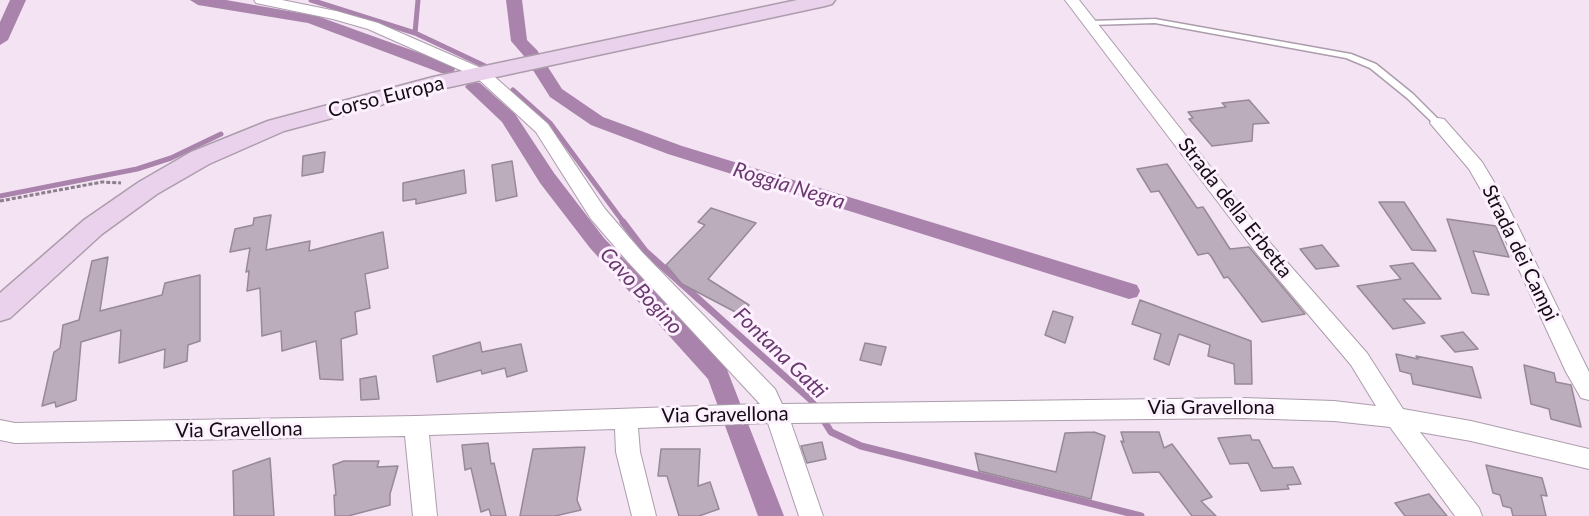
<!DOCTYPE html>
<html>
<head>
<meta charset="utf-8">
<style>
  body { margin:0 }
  canvas { display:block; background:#f3e3f3 }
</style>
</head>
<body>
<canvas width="1589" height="516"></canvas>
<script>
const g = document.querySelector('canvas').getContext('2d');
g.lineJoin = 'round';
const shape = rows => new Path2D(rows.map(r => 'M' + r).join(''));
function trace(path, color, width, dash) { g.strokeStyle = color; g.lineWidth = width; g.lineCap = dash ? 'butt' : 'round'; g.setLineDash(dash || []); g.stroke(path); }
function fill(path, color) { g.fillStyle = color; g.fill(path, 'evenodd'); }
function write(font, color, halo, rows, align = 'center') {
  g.font = font + ' Lato,sans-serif'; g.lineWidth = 6; g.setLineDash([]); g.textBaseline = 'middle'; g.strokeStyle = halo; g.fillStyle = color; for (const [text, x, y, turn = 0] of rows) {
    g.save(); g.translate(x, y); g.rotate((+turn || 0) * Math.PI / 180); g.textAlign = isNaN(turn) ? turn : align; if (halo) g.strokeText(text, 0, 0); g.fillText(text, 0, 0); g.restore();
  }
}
trace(shape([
  [311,0,415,33,485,66],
  [415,33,418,0],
  [513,90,550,123,624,223],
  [0,196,137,169,171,158,221,134]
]), '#aa83ac', 5);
trace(shape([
  [623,222,645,251,811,400,831,432,861,446,1141,516]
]), '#aa83ac', 7);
fill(shape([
  [10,0,26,0,8,40,0,45,0,22,10,0],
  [190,0,226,0,317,16,453,65,455,69,453,73,441,73,308,23,198,5,190,0],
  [506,0,522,0,527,40,537,50,562,89,603,117,682,146,1137,285,1140,291,1137,297,1129,299,668,154,591,125,550,97,524,56,511,41,506,0],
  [474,82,480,83,515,114,554,173,604,238,726,367,784,516,758,516,708,379,590,248,540,183,502,122,465,87,468,83,474,82]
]), '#aa83ac');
const building = shape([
  [1249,100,1269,123,1253,124,1252,141,1212,146,1189,119,1193,118,1188,112,1226,107,1222,103,1249,100],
  [325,152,323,172,302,176,303,156,325,152],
  [512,161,517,196,496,201,492,165,512,161],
  [1167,164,1197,208,1203,207,1230,249,1249,247,1305,314,1262,322,1228,277,1224,278,1211,256,1208,253,1198,255,1159,191,1151,192,1137,169,1167,164],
  [464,170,466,193,416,204,416,199,403,201,403,183,464,170],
  [1379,202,1404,202,1436,251,1412,250,1379,202],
  [711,208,756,223,708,279,749,305,743,316,682,284,666,265,705,225,698,222,711,208],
  [271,215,266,250,310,241,309,251,383,232,388,268,365,274,370,308,355,312,357,334,341,339,343,380,320,379,316,341,282,351,281,331,262,336,260,288,247,291,249,271,246,272,250,248,230,252,235,229,253,225,254,218,271,215],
  [1447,219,1496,226,1509,257,1473,251,1489,295,1472,293,1447,219],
  [1322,245,1339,266,1316,269,1300,249,1322,245],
  [108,257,100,311,162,295,165,283,200,275,200,341,188,345,187,361,164,368,165,349,119,363,121,330,81,342,76,400,56,407,55,402,42,406,54,352,60,348,63,325,79,320,92,261,108,257],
  [1413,263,1441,299,1403,299,1425,323,1393,329,1357,286,1401,279,1390,266,1413,263],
  [1140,300,1251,341,1252,384,1235,384,1234,364,1208,356,1210,345,1179,334,1169,365,1154,359,1161,334,1132,324,1140,300],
  [1053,311,1073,317,1065,343,1045,335,1053,311],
  [1463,332,1478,349,1455,352,1441,336,1463,332],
  [480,342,482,352,521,344,527,371,507,377,505,368,482,374,481,370,437,382,433,356,480,342],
  [865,343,886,347,881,365,860,360,865,343],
  [1396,354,1418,359,1416,356,1472,367,1481,398,1413,384,1411,374,1400,371,1396,354],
  [1524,365,1554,373,1556,382,1571,385,1581,427,1551,419,1549,409,1531,404,1524,365],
  [376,376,379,399,361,400,360,379,376,376],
  [1094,432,1105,436,1091,499,979,471,975,453,1056,472,1065,433,1094,432],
  [1121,432,1159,432,1164,448,1172,444,1212,497,1201,501,1216,516,1192,516,1159,472,1133,473,1121,441,1124,442,1121,432],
  [1250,435,1252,440,1259,440,1273,468,1293,467,1301,484,1287,485,1289,489,1261,491,1248,463,1230,464,1218,438,1250,435],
  [822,442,826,459,807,463,801,446,822,442],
  [488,443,491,464,494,463,506,516,491,516,489,509,481,512,471,468,465,470,462,445,488,443],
  [585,447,577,500,581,510,555,516,520,516,533,449,585,447],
  [661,449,700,449,698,486,710,482,719,509,699,516,679,516,667,476,658,476,661,449],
  [270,458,274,516,234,516,233,471,270,458],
  [344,461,379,461,377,467,398,466,390,494,390,505,348,516,335,516,334,495,336,495,333,465,344,461],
  [1486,465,1542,478,1547,496,1541,495,1546,516,1513,516,1511,508,1503,506,1500,495,1493,493,1486,465],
  [1429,494,1447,516,1405,516,1395,503,1429,494]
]);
fill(building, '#bcadbd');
trace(building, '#978998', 1.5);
const service = shape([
  [1155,19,1351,54,1376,64,1413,94,1442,123,1438,125,1435,125,1407,98,1370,68,1346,58,1155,23,1091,25,1088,23,1091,21,1155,19]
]);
const minor = shape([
  [254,0,282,0,336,11,378,23,488,71,548,124,605,209,642,252,775,389,782,404,1243,398,1334,401,1376,406,1351,365,1258,255,1065,0,1079,0,1272,245,1367,353,1403,409,1471,421,1589,449,1589,469,1471,441,1420,432,1479,508,1482,516,1455,516,1390,427,1334,421,1243,418,791,423,823,516,799,516,768,423,638,428,640,452,656,516,632,516,616,452,615,429,429,435,437,516,413,516,405,436,15,443,0,440,0,420,15,423,416,416,760,404,628,262,591,219,536,132,476,77,368,29,333,19,256,3,254,0],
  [1438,118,1444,119,1482,162,1506,202,1589,372,1589,400,1581,398,1566,372,1488,202,1469,169,1430,123,1432,119,1438,118]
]);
const secondary = shape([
  [797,0,835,0,832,4,825,6,436,90,284,131,209,164,157,194,102,234,10,318,0,321,0,293,84,220,139,182,191,152,268,121,433,77,797,0]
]);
trace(service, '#ac9dac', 3);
trace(minor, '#ac9dac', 2);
trace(secondary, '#ac9dac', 3);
trace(shape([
  [0,201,102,182,121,183]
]), '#8a7f8a', 3, [4, 2]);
fill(service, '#fff');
fill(minor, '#fff');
fill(secondary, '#ead1ec');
write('20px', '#140e14', '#fef1ff', [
  ["Corso Europa",386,97,-14],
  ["Strada della Erbetta",1235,208,52],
  ["Strada dei Campi",1520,253,64],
  ["Via Gravellona",1211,408],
  ["Via Gravellona",725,415,-1],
  ["Via Gravellona",239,430,-1]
]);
write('italic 21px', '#69386e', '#fef1ff', [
  ["Roggia Negra",789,186,17],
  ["Cavo Bogino",641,291,47],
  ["Fontana Gatti",780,353,44]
]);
</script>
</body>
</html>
